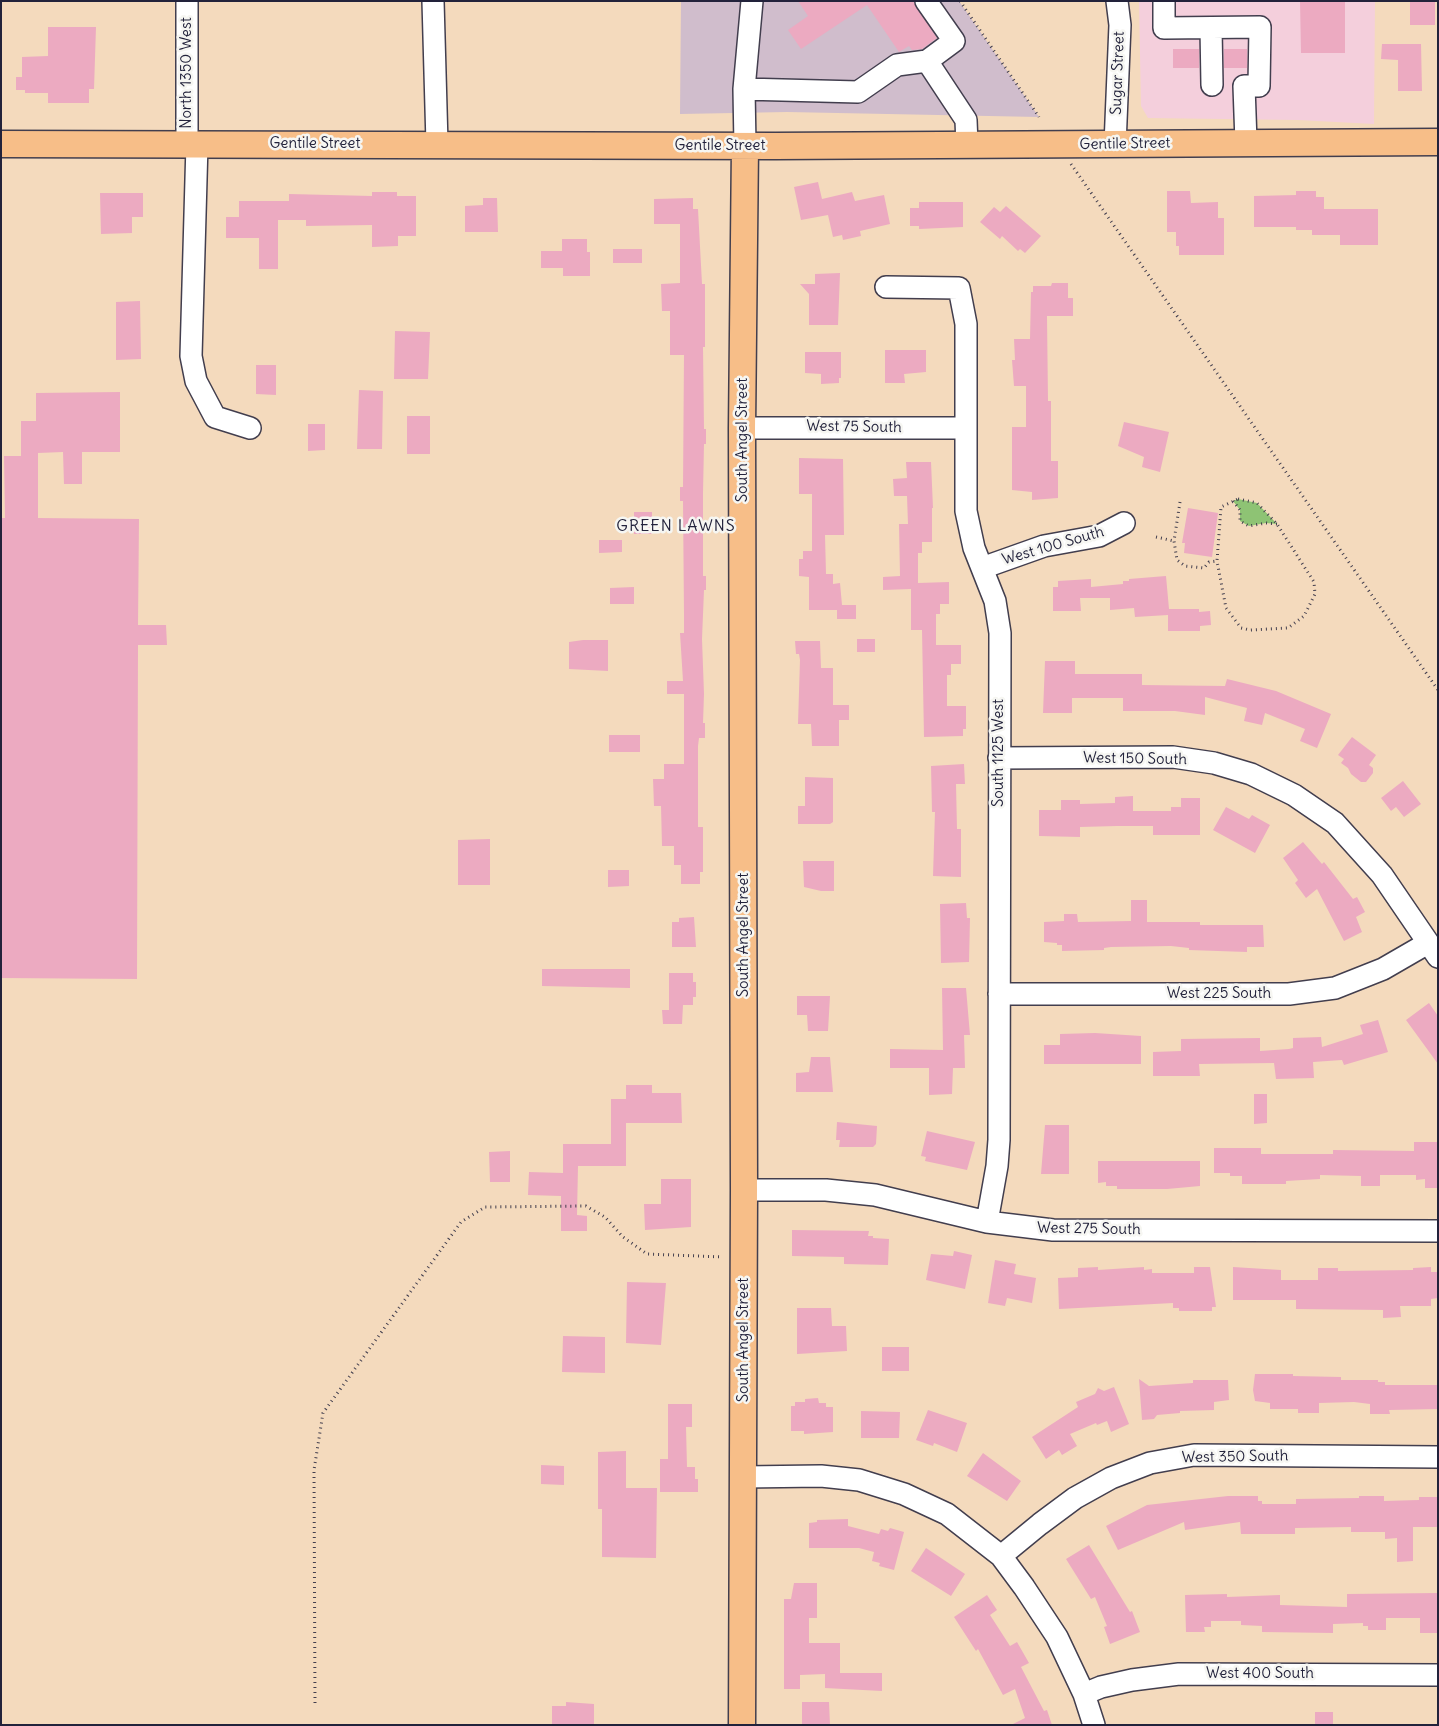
<!DOCTYPE html>
<html>
<head>
<meta charset="utf-8">
<style>
  body { margin:0 }
  #map { position:relative; width:1439px; height:1726px; overflow:hidden; background:#f4dabd; font-family:Delius,sans-serif }
  canvas { display:block }
  .frame { position:absolute; inset:0; border:2px solid #22223b; pointer-events:none }
</style>
</head>
<body>
<div id="map">
<canvas width="1439" height="1726"></canvas>
<div class="frame"></div>
</div>
<script>
const g = document.querySelector('canvas').getContext('2d');
g.lineJoin = 'round';
function fill(path, color) { g.fillStyle = color; g.fill(path, 'evenodd'); }
const shape = rows => new Path2D(rows.map(r => 'M' + r).join(''));
function trace(path, color, width, dash) { g.strokeStyle = color; g.lineWidth = width; g.lineCap = dash ? 'butt' : 'round'; g.setLineDash(dash || []); g.stroke(path); }
function write(font, color, halo, rows, align = 'center') {
  g.font = font + ' Delius,sans-serif'; g.lineWidth = 5; g.setLineDash([]); g.textBaseline = 'middle'; g.strokeStyle = halo; g.fillStyle = color; for (const [text, x, y, turn = 0] of rows) {
    g.save(); g.translate(x, y); g.rotate((+turn || 0) * Math.PI / 180); g.textAlign = isNaN(turn) ? turn : align; if (halo) g.strokeText(text, 0, 0); g.fillText(text, 0, 0); g.restore();
  }
}
fill(shape([
  [1139,1,1375,1,1374,124,1298,120,1148,118,1141,106]
]), '#f4cfdc');
fill(shape([
  [681,1,959,1,1039,117,787,112,680,114]
]), '#d0bdcc');
fill(shape([
  [1238,499,1257,503,1277,524,1266,523,1249,526,1240,521,1240,510,1233,501]
]), '#8ec374');
fill(shape([
  [798,1,913,1,937,38,922,49,912,50,909,46,899,52,867,5,801,49,788,30,808,16],
  [1300,1,1345,1,1345,53,1301,53],
  [1410,1,1435,1,1435,25,1410,25],
  [48,27,96,27,94,89,89,89,89,103,48,103,48,93,25,93,25,90,16,90,16,77,22,77,22,57,48,56],
  [1382,44,1421,44,1422,91,1398,91,1398,60,1381,59],
  [1173,49,1199,49,1199,68,1173,68],
  [1224,49,1247,49,1247,68,1224,68],
  [818,182,822,199,852,192,855,201,884,195,890,224,860,231,861,236,843,240,842,235,833,237,828,215,801,220,794,187],
  [1167,191,1190,191,1191,203,1218,202,1218,218,1224,218,1224,255,1179,255,1179,246,1176,246,1176,232,1167,232],
  [1296,191,1316,191,1316,197,1324,197,1324,209,1378,209,1378,245,1340,245,1340,235,1312,235,1312,230,1296,230,1296,227,1254,227,1254,196,1296,195],
  [372,192,397,192,397,196,416,196,416,236,398,236,398,246,372,247,372,225,306,226,306,220,278,220,278,269,259,269,259,238,226,238,226,217,239,217,239,201,289,201,289,194,372,196],
  [100,193,143,193,143,217,132,217,132,233,101,234],
  [483,198,497,198,498,232,465,232,465,206,483,205],
  [693,198,693,209,698,209,702,284,705,284,705,347,703,347,704,429,706,429,706,444,704,444,703,493,703,576,706,576,706,590,704,590,702,639,704,694,703,723,705,723,705,738,699,738,698,746,698,827,703,827,703,872,700,872,700,884,681,884,681,865,674,865,674,846,662,846,661,806,654,806,653,779,664,779,664,764,684,764,684,694,667,694,667,681,683,681,680,633,684,633,684,614,683,501,680,501,680,487,683,487,684,355,670,355,670,311,662,311,661,284,680,283,680,224,654,224,654,199],
  [919,202,963,202,963,227,919,229,919,226,910,226,910,208,919,208],
  [1006,206,1041,236,1025,253,1020,249,1018,251,1002,236,1000,239,980,222,994,207,1000,212],
  [562,239,587,239,587,252,590,252,590,276,563,276,563,268,541,268,541,251,562,251],
  [613,249,642,249,642,263,613,263],
  [840,273,838,325,809,325,809,294,800,284,815,284,815,274],
  [1052,283,1068,283,1068,298,1073,298,1073,316,1047,316,1048,401,1051,401,1051,461,1058,461,1058,498,1032,500,1032,492,1012,490,1012,427,1026,427,1026,386,1014,386,1012,360,1015,360,1014,339,1030,339,1031,292,1033,292,1033,286,1051,286],
  [140,301,141,359,116,360,116,302],
  [395,331,430,332,428,379,394,379],
  [885,350,926,350,926,372,904,374,905,383,885,383],
  [805,352,841,352,841,378,839,378,839,383,821,384,821,374,805,373],
  [256,365,276,365,276,395,256,394],
  [359,390,383,391,382,449,357,449],
  [120,392,120,452,82,452,82,484,64,484,63,452,38,453,38,518,139,519,138,625,166,625,167,645,138,645,137,979,1,978,1,518,5,518,4,456,21,456,21,421,36,421,36,393],
  [407,416,430,416,430,454,407,454],
  [1124,422,1169,432,1160,472,1142,467,1144,457,1118,446],
  [308,424,325,424,325,450,308,451],
  [799,458,843,459,844,535,825,535,826,574,833,574,833,584,840,583,842,605,856,605,856,619,837,619,837,610,809,610,809,577,799,576,799,559,803,559,803,551,812,551,812,494,799,494],
  [906,462,931,462,933,508,932,508,932,542,922,542,922,553,918,553,918,583,949,582,949,604,940,604,940,614,936,614,936,645,961,645,961,664,951,664,951,675,947,675,947,706,966,706,966,729,963,729,963,736,924,737,922,630,911,630,911,589,883,590,883,577,900,576,899,524,908,524,907,496,894,496,893,479,907,478],
  [1188,508,1218,513,1212,557,1184,553,1185,543,1182,543],
  [634,512,652,512,652,534,634,534],
  [599,540,622,540,622,552,599,553],
  [1166,576,1169,609,1199,609,1199,612,1210,611,1211,625,1200,626,1200,631,1168,631,1168,615,1135,617,1134,608,1110,610,1110,598,1080,598,1081,611,1053,611,1053,587,1058,587,1058,581,1091,579,1091,587,1123,584,1123,581,1129,581,1129,579],
  [634,587,634,604,610,604,610,588],
  [857,639,875,639,875,652,857,652],
  [583,640,608,640,608,671,569,669,569,642],
  [795,641,820,641,821,668,833,668,833,705,849,705,849,720,839,720,839,746,812,746,811,724,798,724,800,660,799,654,796,654],
  [1045,661,1075,661,1075,674,1142,674,1142,685,1225,686,1227,679,1276,691,1331,714,1317,748,1300,741,1305,729,1265,713,1262,725,1244,721,1247,708,1205,697,1205,715,1175,711,1123,711,1123,698,1072,698,1072,713,1043,713],
  [609,735,640,735,640,752,609,752],
  [1352,737,1376,755,1369,765,1373,768,1373,773,1366,782,1361,782,1351,774,1348,768,1341,763,1344,759,1338,755],
  [964,764,965,784,956,784,957,829,961,829,961,877,933,876,935,812,932,812,931,766],
  [805,777,833,778,833,822,830,824,798,824,798,806,805,806],
  [1403,781,1421,804,1404,817,1396,807,1391,811,1381,798],
  [1133,796,1133,811,1171,811,1171,807,1181,807,1181,798,1200,798,1200,835,1153,835,1153,826,1117,826,1080,827,1080,837,1039,836,1039,810,1061,810,1061,800,1080,800,1080,804,1115,803,1115,797],
  [1226,807,1249,819,1252,815,1270,825,1255,853,1213,830],
  [490,839,490,885,458,885,458,840],
  [1303,842,1322,864,1324,862,1353,899,1357,897,1365,912,1356,917,1362,932,1344,941,1317,889,1306,898,1295,883,1298,880,1283,858],
  [803,861,834,861,834,891,821,891,804,887],
  [608,870,629,870,629,886,608,887],
  [1131,900,1147,900,1147,922,1200,922,1200,925,1263,925,1264,947,1247,947,1247,952,1189,950,1189,948,1171,946,1111,947,1104,948,1104,950,1062,951,1062,945,1057,945,1057,943,1044,942,1044,922,1064,921,1064,914,1077,914,1078,922,1131,921],
  [966,903,967,918,970,918,969,962,941,963,940,904],
  [694,917,696,947,672,947,672,922,679,922,679,918],
  [542,969,630,969,630,988,542,986],
  [669,973,693,973,693,982,696,982,696,997,693,997,693,1005,683,1005,682,1024,663,1024,662,1010,669,1010],
  [942,988,966,988,970,1035,964,1035,965,1068,953,1068,952,1094,929,1095,929,1068,890,1068,890,1049,943,1050],
  [797,996,830,996,828,1031,808,1031,807,1015,797,1015],
  [1429,1003,1438,1016,1438,1064,1406,1020],
  [1378,1020,1388,1052,1344,1065,1342,1060,1313,1062,1314,1078,1276,1079,1274,1063,1199,1064,1200,1076,1153,1076,1153,1052,1181,1051,1181,1039,1260,1038,1260,1051,1289,1049,1293,1048,1293,1038,1321,1037,1322,1047,1363,1034,1360,1025],
  [1095,1033,1141,1036,1141,1064,1044,1064,1044,1045,1060,1045,1060,1034],
  [811,1057,830,1057,833,1092,796,1092,796,1073,809,1072],
  [626,1085,652,1085,652,1093,681,1093,682,1123,626,1123,626,1166,578,1166,577,1215,587,1216,587,1231,561,1231,561,1196,528,1195,529,1172,563,1173,563,1144,611,1144,611,1099,626,1099],
  [1254,1094,1267,1094,1267,1123,1254,1124],
  [837,1122,877,1126,876,1144,873,1147,839,1147,840,1140,836,1140],
  [1045,1125,1069,1125,1069,1174,1041,1174],
  [927,1131,975,1142,967,1170,925,1161,926,1157,921,1156],
  [1414,1142,1437,1142,1438,1188,1425,1188,1425,1179,1416,1180,1416,1175,1380,1175,1380,1186,1361,1186,1361,1176,1320,1175,1320,1179,1286,1181,1286,1184,1242,1184,1242,1176,1230,1176,1230,1173,1214,1173,1214,1148,1261,1148,1261,1154,1333,1154,1333,1150,1414,1151],
  [510,1151,510,1182,490,1182,489,1152],
  [1098,1161,1200,1161,1200,1186,1167,1189,1117,1189,1117,1186,1106,1186,1106,1182,1098,1183],
  [661,1179,691,1179,691,1227,645,1230,644,1204,661,1204],
  [792,1230,869,1231,868,1236,873,1236,873,1238,889,1239,888,1265,844,1264,844,1257,792,1256],
  [954,1251,972,1255,965,1289,926,1280,931,1254,953,1256],
  [995,1260,1016,1264,1014,1274,1036,1278,1032,1303,1007,1298,1005,1306,988,1303],
  [1098,1267,1098,1270,1144,1267,1144,1270,1152,1269,1152,1273,1194,1273,1194,1267,1210,1267,1216,1307,1212,1307,1212,1311,1179,1311,1179,1308,1173,1308,1173,1303,1059,1309,1058,1278,1078,1277,1078,1268],
  [1233,1267,1281,1270,1281,1280,1318,1280,1318,1268,1338,1268,1338,1271,1413,1270,1413,1268,1431,1267,1431,1272,1438,1272,1438,1298,1431,1299,1431,1306,1400,1306,1401,1317,1383,1318,1383,1310,1296,1309,1296,1300,1233,1300],
  [627,1282,666,1283,661,1345,626,1343],
  [797,1308,831,1308,832,1326,846,1326,847,1351,797,1354],
  [563,1336,605,1337,605,1373,562,1372],
  [882,1347,909,1347,909,1371,882,1371],
  [1255,1374,1293,1374,1293,1376,1341,1377,1341,1380,1378,1380,1378,1382,1385,1382,1385,1385,1438,1385,1438,1409,1389,1410,1390,1414,1370,1414,1370,1404,1354,1402,1319,1403,1319,1413,1298,1413,1298,1409,1270,1409,1270,1403,1255,1401,1253,1390],
  [1139,1379,1149,1386,1193,1383,1193,1380,1228,1380,1229,1400,1214,1402,1214,1410,1180,1411,1180,1413,1157,1415,1154,1419,1142,1420],
  [1114,1387,1129,1424,1111,1432,1107,1421,1097,1425,1096,1423,1070,1434,1077,1446,1062,1455,1059,1450,1046,1459,1032,1437,1078,1407,1076,1402,1095,1394,1098,1388,1104,1391],
  [818,1398,819,1403,826,1403,826,1407,833,1407,833,1432,804,1434,804,1431,791,1431,791,1406,795,1406,795,1402,805,1402,805,1399],
  [668,1404,692,1404,692,1427,686,1427,687,1467,695,1467,695,1479,698,1479,698,1492,660,1492,660,1459,668,1459],
  [928,1410,967,1423,957,1452,934,1443,933,1446,916,1440],
  [861,1411,900,1412,899,1438,861,1438],
  [626,1451,626,1488,657,1488,656,1558,602,1557,602,1509,598,1509,598,1452],
  [983,1453,1021,1481,1007,1501,967,1476],
  [541,1465,564,1466,564,1485,541,1484],
  [1228,1496,1258,1496,1258,1501,1262,1501,1262,1504,1296,1504,1296,1499,1359,1498,1359,1496,1384,1496,1384,1501,1419,1500,1419,1497,1438,1497,1438,1527,1413,1527,1413,1561,1397,1562,1397,1538,1385,1539,1385,1532,1351,1532,1351,1527,1295,1528,1295,1534,1241,1534,1240,1522,1185,1530,1184,1522,1118,1550,1106,1526,1147,1505],
  [848,1519,848,1526,879,1534,881,1529,888,1531,890,1528,904,1532,894,1570,879,1566,880,1563,872,1561,874,1552,859,1548,809,1548,809,1523,817,1522,817,1520],
  [1089,1545,1130,1612,1132,1611,1140,1632,1110,1644,1104,1627,1107,1626,1095,1597,1091,1599,1066,1559],
  [926,1548,965,1574,951,1596,911,1571],
  [794,1583,817,1583,817,1618,809,1618,809,1643,840,1643,840,1673,882,1673,882,1691,825,1688,825,1674,800,1675,800,1689,784,1689,784,1599,791,1599],
  [1438,1593,1438,1633,1420,1633,1420,1618,1386,1618,1386,1630,1368,1630,1368,1626,1363,1626,1363,1623,1333,1624,1333,1633,1262,1632,1262,1626,1241,1625,1241,1621,1211,1621,1211,1627,1204,1627,1205,1632,1186,1632,1185,1595,1227,1594,1227,1597,1280,1595,1280,1605,1347,1607,1347,1594],
  [987,1595,997,1610,990,1615,1010,1646,1017,1642,1029,1663,1021,1667,1044,1711,1047,1710,1052,1725,1011,1725,1025,1718,1015,1689,1003,1695,978,1649,976,1651,954,1617],
  [566,1702,594,1704,594,1725,552,1725,552,1706,566,1706],
  [802,1702,829,1702,830,1725,802,1725],
  [1315,1712,1333,1712,1333,1725,1315,1725]
]), '#ecaac1');
const minor = shape([
  [187,1,187,144],
  [433,1,437,144],
  [1164,1,1164,28,1260,27,1259,86,1244,86,1246,142],
  [1211,28,1212,85],
  [927,61,966,120,967,145],
  [744,89,858,92,897,65,927,61,954,41,926,1],
  [197,144,191,356,196,381,215,417,250,428],
  [1115,145,1120,25,1117,1],
  [745,146,744,89,752,1],
  [886,287,959,288,966,324,966,511,974,548,995,601,1000,633,999,1140,997,1166,987,1222],
  [742,428,966,428],
  [982,568,1044,546,1099,536,1124,523],
  [999,758,1173,757,1214,763,1251,774,1294,795,1335,823,1382,875,1438,957],
  [999,994,1289,994,1335,988,1383,969,1428,943],
  [744,1190,826,1190,875,1195,987,1222,1053,1230,1438,1231],
  [743,1477,821,1476,859,1480,904,1494,947,1514,1001,1556,1024,1587,1057,1637,1084,1694,1094,1725],
  [1001,1556,1040,1524,1075,1498,1111,1478,1150,1463,1194,1455,1438,1457],
  [1084,1694,1101,1687,1132,1680,1179,1674,1438,1675]
]);
const major = shape([
  [1,144,775,146,1438,142],
  [742,1725,744,1190,742,428,745,146]
]);
trace(minor, '#423e4e', 24);
trace(major, '#423e4e', 29);
trace(shape([
  [960,1,1039,117],
  [1071,164,1438,690],
  [1238,499,1257,503,1277,524,1314,582,1315,594,1304,616,1288,628,1250,630,1241,628,1226,608,1217,561,1221,507,1238,499],
  [1233,501,1240,510,1240,521,1249,526,1266,523,1277,524],
  [1180,502,1174,541,1177,560,1185,566,1204,568,1209,562,1217,561],
  [1156,537,1174,541],
  [315,1703,314,1470,323,1413,461,1222,485,1207,586,1206,605,1217,623,1237,647,1254,723,1257]
]), '#423e4e', 3, [1, 4]);
trace(minor, '#fff', 21);
trace(major, '#f7be88', 26);
write('15px', '#22223b', '#f6f6f2', [
  ["North 1350 West",187,73,-90],
  ["Sugar Street",1118,73,-88],
  ["Gentile Street",315,144],
  ["Gentile Street",1125,144,-1],
  ["Gentile Street",720,146],
  ["West 75 South",854,427,1],
  ["South Angel Street",743,440,-90],
  ["West 100 South",1053,546,-16],
  ["South 1125 West",999,753,-90],
  ["West 150 South",1135,759,1],
  ["South Angel Street",744,935,-90],
  ["West 225 South",1219,994],
  ["West 275 South",1089,1229,1],
  ["South Angel Street",744,1340,-90],
  ["West 350 South",1235,1457,-1],
  ["West 400 South",1260,1674]
]);
g.letterSpacing = '1px';
write('16px', '#22223b', '#f6f6f2', [
  ["GREEN LAWNS",676,526]
]);
g.letterSpacing = '0px';
</script>
</body>
</html>
